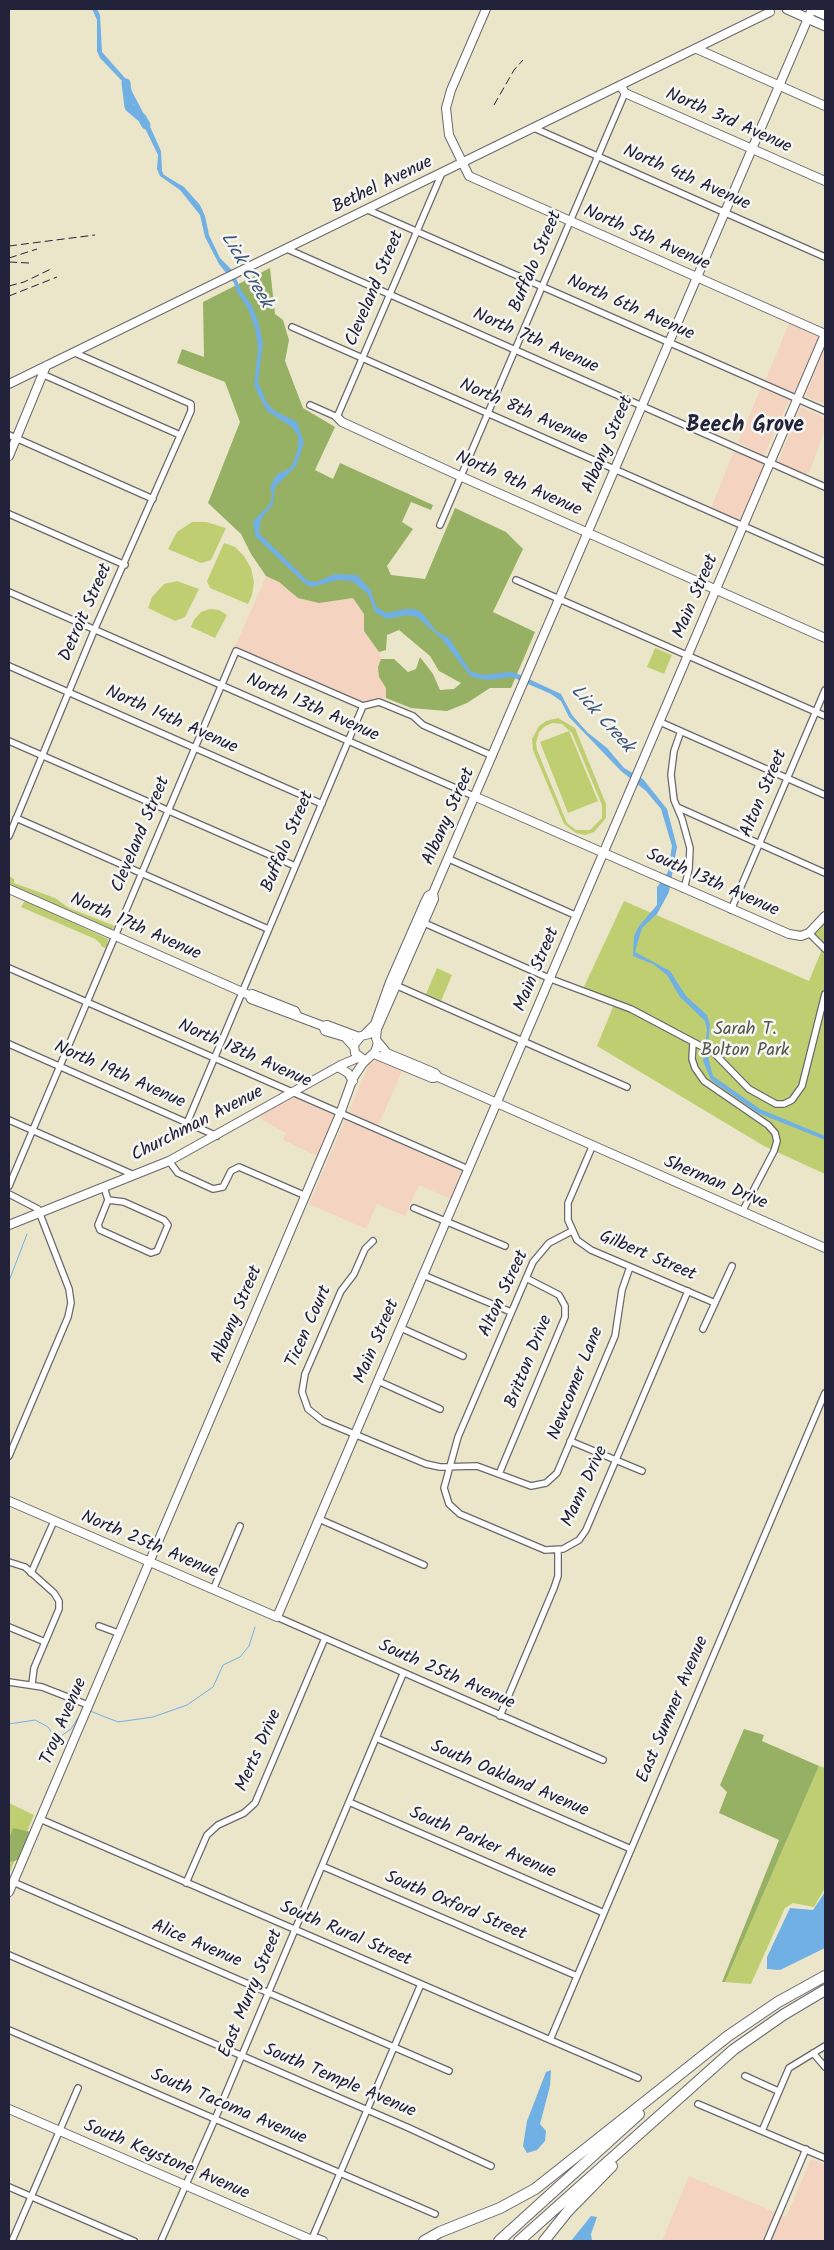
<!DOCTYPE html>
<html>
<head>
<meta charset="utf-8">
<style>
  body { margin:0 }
  #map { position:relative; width:834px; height:2250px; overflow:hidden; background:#ebe6ca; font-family:Kalam,sans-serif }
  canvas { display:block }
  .frame { position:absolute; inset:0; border:10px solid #22223b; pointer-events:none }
</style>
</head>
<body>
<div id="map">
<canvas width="834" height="2250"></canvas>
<div class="frame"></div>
</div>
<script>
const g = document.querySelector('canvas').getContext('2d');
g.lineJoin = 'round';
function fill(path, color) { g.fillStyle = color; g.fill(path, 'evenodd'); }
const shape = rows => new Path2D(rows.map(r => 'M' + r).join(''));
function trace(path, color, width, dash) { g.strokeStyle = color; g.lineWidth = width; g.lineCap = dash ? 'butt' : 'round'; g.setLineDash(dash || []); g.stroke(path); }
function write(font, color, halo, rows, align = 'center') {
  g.font = font + ' Kalam,sans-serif'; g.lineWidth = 5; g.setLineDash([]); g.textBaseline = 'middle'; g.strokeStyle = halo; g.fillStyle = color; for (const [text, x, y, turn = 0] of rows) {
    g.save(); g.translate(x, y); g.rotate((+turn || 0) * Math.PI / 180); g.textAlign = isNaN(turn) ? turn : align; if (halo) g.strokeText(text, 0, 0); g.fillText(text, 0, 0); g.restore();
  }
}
fill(shape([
  [790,321,818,334,820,337,798,391,794,393,765,381],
  [825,348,825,404,805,396],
  [761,388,789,400,764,456,738,442],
  [801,407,825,418,825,429,809,473,805,474,778,462],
  [734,451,766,465,743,518,739,521,711,508],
  [266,576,279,582,298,598,319,603,353,597,364,614,364,631,379,652,381,659,378,667,379,677,386,688,386,698,363,703,234,649],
  [377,1060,402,1071,378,1126,349,1111,369,1064],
  [295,1097,334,1116,317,1156,283,1140,286,1133,260,1119,263,1113],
  [345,1120,462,1171,451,1199,419,1185,405,1216,377,1204,366,1229,309,1204],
  [811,2159,825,2165,825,2241,662,2241,689,2176,786,2217]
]), '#f4d3c0');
fill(shape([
  [192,522,206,522,226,528,211,560,201,563,168,549,177,532],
  [224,543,235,547,244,556,251,568,254,582,252,595,248,604,210,588,207,581],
  [177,581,199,589,185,617,175,621,148,608,152,597,164,584],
  [210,609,219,610,227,615,215,638,191,627,194,620,201,612],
  [655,648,672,655,664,674,647,667],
  [558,718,575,728,606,804,606,818,594,832,585,835,576,833,564,824,533,750,532,739,539,726,546,721],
  [553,723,562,724,572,733,602,805,602,818,590,830,576,830,567,823,537,750,536,743,539,732,545,726],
  [569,731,598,801,568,813,540,742],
  [9,876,14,879,14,883,55,898,69,908,115,926,110,931,9,887],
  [25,900,108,939,107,946,105,948,101,946,101,944,95,939,21,907],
  [624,901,809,981,823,947,809,933,825,916,825,1174,764,1146,597,1046,615,1002,582,991],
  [437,968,452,975,441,1001,426,994],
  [819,1766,825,1768,825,1888,814,1907,793,1903,785,1908,751,1984,725,1982],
  [9,1803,34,1815,9,1874]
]), '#bece71');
fill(shape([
  [270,268,275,314,283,320,289,340,285,361,303,408,335,427,315,470,333,479,340,463,433,505,431,510,411,502,402,522,413,529,387,566,391,575,425,579,455,508,506,532,523,549,493,612,535,632,511,688,490,688,467,703,447,711,411,708,386,698,386,688,379,677,378,667,381,659,394,659,408,672,416,669,420,657,433,674,440,690,454,689,461,683,439,671,430,656,399,630,387,635,386,650,379,652,364,631,364,614,353,598,319,603,298,598,279,582,266,576,251,554,241,534,208,503,240,422,225,382,177,363,182,349,204,357,203,302],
  [744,1729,764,1735,762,1741,819,1766,725,1982,722,1982,779,1840,719,1813,727,1792,720,1785],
  [13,1828,31,1832,19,1860,9,1862,9,1839]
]), '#96b163');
fill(shape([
  [92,9,97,9,100,15,102,52,125,78,148,122,161,151,162,171,164,175,184,187,200,205,205,216,209,235,220,258,233,271,241,290,252,306,258,321,263,343,258,382,267,403,275,411,297,422,304,443,296,466,275,487,273,504,261,519,259,533,307,580,316,582,335,574,357,575,370,589,376,606,386,613,405,609,416,609,423,614,436,631,449,638,471,672,485,675,508,672,516,673,561,694,572,715,587,732,607,748,624,768,643,779,667,809,677,847,669,892,657,914,642,928,635,952,670,971,686,996,707,1015,710,1025,707,1053,713,1076,760,1109,825,1136,825,1140,758,1113,711,1080,703,1061,707,1030,705,1021,680,997,667,975,653,964,633,956,634,936,639,926,657,905,657,887,668,872,672,846,661,809,646,791,621,771,569,717,561,701,551,694,512,677,489,680,471,677,441,638,417,617,407,615,387,619,375,612,368,594,352,581,338,580,312,587,305,584,255,536,253,521,270,504,272,495,270,488,276,475,290,468,294,461,298,447,298,436,292,427,267,411,257,392,254,384,258,350,257,340,255,328,248,309,237,292,234,283,219,264,205,237,200,215,180,190,160,176,157,169,158,155,122,81,100,58,97,51,97,20],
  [825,1892,825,1948,780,1970,767,1969,767,1957,790,1908,813,1910],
  [551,2070,550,2086,540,2124,546,2131,545,2141,537,2150,527,2153,523,2146,527,2121,546,2072],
  [591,2216,597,2217,591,2234,592,2241,571,2241]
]), '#71b0e4');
trace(shape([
  [9,1281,27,1234],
  [90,1711,118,1722,153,1717,187,1705,213,1687,223,1665,240,1657,249,1646,255,1627],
  [9,1724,35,1720,48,1727,52,1733,61,1736,71,1729,81,1713]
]), '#71b0e4', 1);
trace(shape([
  [126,83,129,107,142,118,146,125]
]), '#71b0e4', 9);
const street = shape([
  [534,128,825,257],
  [368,210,825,411],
  [287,249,825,487],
  [292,327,825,562],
  [42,374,180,435],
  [310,405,337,417,442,173],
  [9,435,153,499],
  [9,514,125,565],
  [440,525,625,93],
  [516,580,825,716],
  [9,592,476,797],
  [9,666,322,804],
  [363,706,379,702,413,716,423,725,493,756],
  [660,722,825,795],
  [681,731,674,751,671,775,674,800,682,819,690,848,689,869,684,889],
  [9,741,295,866],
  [677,807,825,873],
  [16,818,268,929],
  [9,836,96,626,191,411,191,404,73,352],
  [449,859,577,916],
  [731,910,825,690],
  [422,922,551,979,631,1009,714,1053,749,1089,776,1104,784,1104,792,1100,802,1086,825,994],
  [809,933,825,949],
  [9,968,468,1169],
  [393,984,627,1087],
  [693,1043,692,1059,695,1068,704,1081,768,1125,775,1133,777,1141,774,1151,742,1212],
  [9,1044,217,1136],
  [9,1120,134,1175],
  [187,1123,363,706],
  [592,1147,568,1203,568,1220,577,1240,591,1250,715,1303],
  [169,1161,178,1173,213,1189,223,1187,231,1171,239,1167,306,1196],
  [9,1186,236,651,363,706],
  [104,1187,108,1200,98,1225,100,1230,151,1253,157,1251,168,1225,164,1220,124,1202,108,1200],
  [9,1194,38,1209,69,1289,71,1303,68,1317,9,1456],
  [414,1208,505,1246],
  [572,1231,549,1243,533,1262,458,1437,444,1488,449,1504,460,1514,545,1550,563,1549,579,1540,586,1530,688,1291],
  [373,1241,365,1249,354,1274,341,1291,305,1374,302,1392,308,1409,323,1421,426,1464,440,1467,477,1466,531,1486,546,1483,557,1473,615,1336,622,1290,630,1267],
  [423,1275,511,1312],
  [401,1328,463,1356],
  [703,1329,732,1266],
  [378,1381,440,1409],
  [570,1441,642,1471],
  [499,1474,565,1317,565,1306,559,1295,526,1278],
  [319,1519,424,1565],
  [9,1562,25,1567,54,1593,59,1601,59,1609,34,1668,32,1684],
  [31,1573,54,1521],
  [213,1590,240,1526],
  [277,1617,603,1760],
  [99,1626,118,1633],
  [9,1627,45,1642],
  [9,1682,42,1687,88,1705],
  [500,1716,554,1588,558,1576,558,1550],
  [376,1738,631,1849],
  [349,1802,604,1913],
  [40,1819,638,2078],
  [322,1866,577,1976],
  [13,1882,449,2071],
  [186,1883,207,1835,218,1825,244,1813,255,1803,325,1638],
  [9,1955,409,2128,491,2166],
  [9,2030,435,2214],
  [550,2040,825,1393],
  [813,2053,825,2067],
  [745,2076,778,2091],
  [698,2104,825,2158],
  [762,2131,789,2068,825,2046],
  [9,2187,134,2241],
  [12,2241,78,2088],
  [161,2241,215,2119,403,1674],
  [311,2241,421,1984],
  [767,2241,806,2149]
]);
const secondary = shape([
  [486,9,451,90,446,108,449,135,469,176,825,334],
  [697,49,825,106],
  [621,86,625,93,825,181],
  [9,384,770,12],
  [337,417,342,422,462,477,825,638],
  [9,456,46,366],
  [476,797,789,934,801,936,809,933,825,916],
  [9,889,249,995,251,999,323,1026,325,1031,345,1037,354,1047],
  [252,994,295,1011,297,1015],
  [323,1026,327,1025,359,1037],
  [365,1034,375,1024,390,982,425,902,428,896,433,893],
  [376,1038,377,1029,434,899,433,893,812,9],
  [377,1041,387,1053,435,1073,438,1077],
  [374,1054,432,1078,438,1077,825,1248],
  [363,1059,355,1053,354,1045,361,1036,369,1034],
  [338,1067,348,1073,353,1081],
  [9,1225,169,1161,341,1065,360,1057],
  [9,1501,277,1617,825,334],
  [9,1892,340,1114,353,1078,363,1063,375,1052,378,1043],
  [9,2109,312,2240,318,2239,323,2241]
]);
const primary = shape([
  [787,9,825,26],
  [812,9,825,15]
]);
const highway = shape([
  [424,2241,440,2232,500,2208,535,2189,728,2036,778,2002,825,1976],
  [499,2241,639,2114],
  [519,2241,733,2050,783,2015,825,1990],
  [544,2241,568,2211,612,2166]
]);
trace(street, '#68676d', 8);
trace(secondary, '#68676d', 10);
trace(primary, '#68676d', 11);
trace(highway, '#68676d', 12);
trace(street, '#fff', 5.5);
trace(secondary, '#fff', 8);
trace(primary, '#fff', 9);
trace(highway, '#fff', 10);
trace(shape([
  [494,105,514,70,523,60],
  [9,246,95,235],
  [9,258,37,249],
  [9,262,29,263],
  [9,286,24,282,53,268],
  [9,296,57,277]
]), '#22223b', 1, [8, 4]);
write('18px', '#22223b', '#f6f6f2', [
  ["North 3rd Avenue",728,122,24],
  ["North 4th Avenue",686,179,24],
  ["Bethel Avenue",383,186,-26],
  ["North 5th Avenue",646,239,24],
  ["Buffalo Street",537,262,-67],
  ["Cleveland Street",376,289,-67],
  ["North 6th Avenue",630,309,24],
  ["North 7th Avenue",535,342,24],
  ["North 8th Avenue",523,413,24],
  ["Albany Street",609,445,-67],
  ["North 9th Avenue",518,485,24],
  ["Main Street",697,597,-67],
  ["Detroit Street",87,613,-66],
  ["North 13th Avenue",312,709,24],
  ["North 14th Avenue",171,721,24],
  ["Alton Street",765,794,-67],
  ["Albany Street",450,817,-66],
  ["Cleveland Street",142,835,-67],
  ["Buffalo Street",289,842,-67],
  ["South 13th Avenue",712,884,24],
  ["North 17th Avenue",135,928,24],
  ["Main Street",538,970,-67],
  ["North 18th Avenue",244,1055,24],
  ["North 19th Avenue",119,1076,24],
  ["Churchman Avenue",198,1125,-27],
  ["Sherman Drive",715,1184,23],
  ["Gilbert Street",647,1257,23],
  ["Alton Street",505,1294,-65],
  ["Albany Street",238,1315,-67],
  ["Ticen Court",310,1327,-66],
  ["Main Street",378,1342,-67],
  ["Britton Drive",530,1362,-68],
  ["Newcomer Lane",577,1384,-68],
  ["Mann Drive",586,1487,-65],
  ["North 25th Avenue",149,1546,23],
  ["South 25th Avenue",446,1676,24],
  ["East Sumner Avenue",674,1710,-67],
  ["Troy Avenue",65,1722,-67],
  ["Merts Drive",260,1751,-66],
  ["South Oakland Avenue",509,1780,23],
  ["South Parker Avenue",482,1844,23],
  ["South Oxford Street",455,1907,23],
  ["South Rural Street",345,1935,23],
  ["Alice Avenue",196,1945,23],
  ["East Murry Street",252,1994,-67],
  ["South Temple Avenue",339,2082,23],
  ["South Tacoma Avenue",228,2108,23],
  ["South Keystone Avenue",166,2161,23]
]);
write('18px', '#51564b', '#f6f6f2', [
  ["Sarah T.",745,1031],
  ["Bolton Park",745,1052]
]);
write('italic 19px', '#3e5476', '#f6f6f2', [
  ["Lick Creek",245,271,60],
  ["Lick Creek",601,720,48]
]);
write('bold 22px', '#22223b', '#f6f6f2', [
  ["Beech Grove",745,427]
]);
</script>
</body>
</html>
